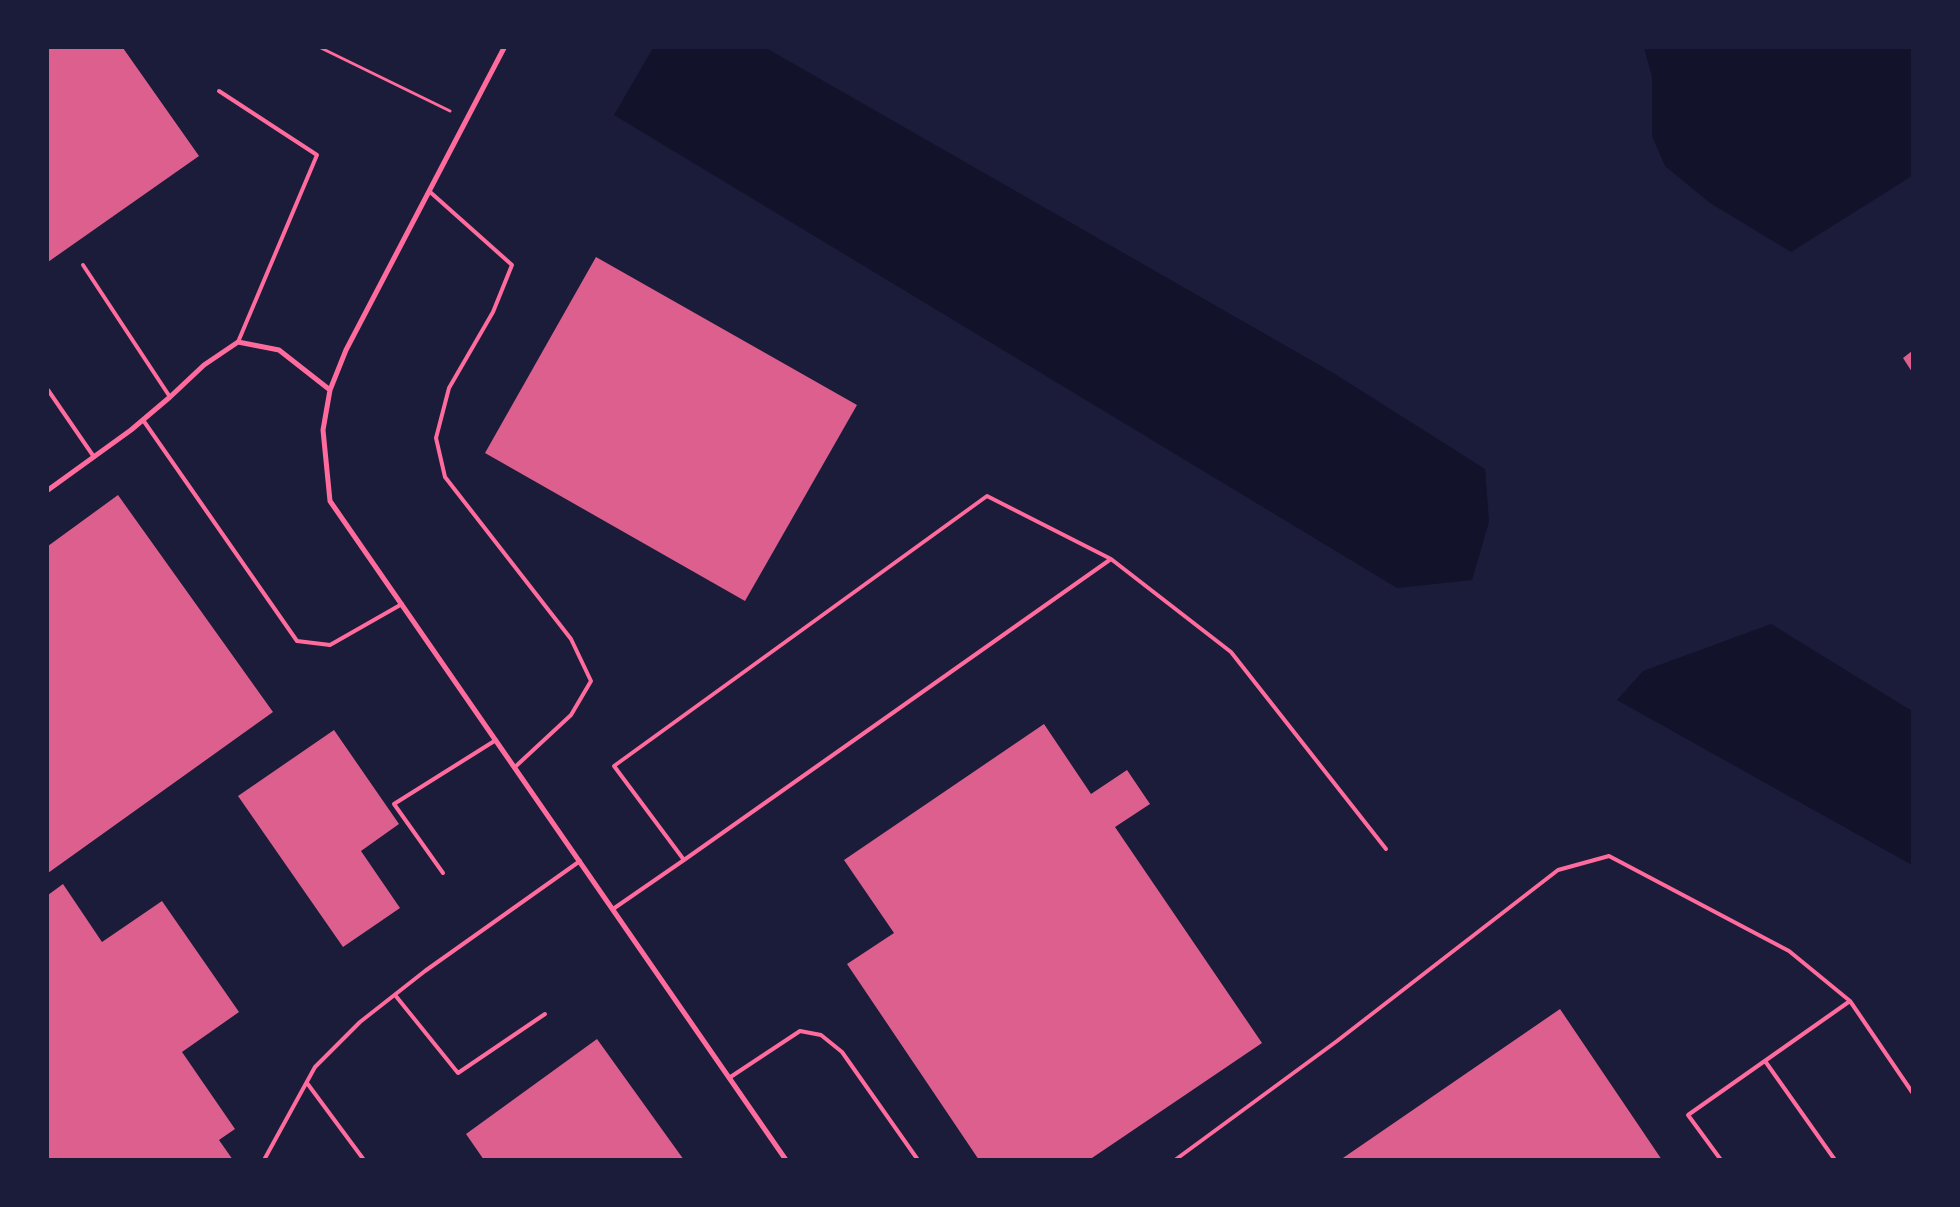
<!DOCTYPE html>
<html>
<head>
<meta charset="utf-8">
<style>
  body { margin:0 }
  #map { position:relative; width:1960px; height:1207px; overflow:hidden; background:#1b1b3a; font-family:Figtree,sans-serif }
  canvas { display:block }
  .frame { position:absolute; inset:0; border:49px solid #1b1b3a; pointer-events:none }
</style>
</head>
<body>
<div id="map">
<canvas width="1960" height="1207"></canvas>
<div class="frame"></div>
</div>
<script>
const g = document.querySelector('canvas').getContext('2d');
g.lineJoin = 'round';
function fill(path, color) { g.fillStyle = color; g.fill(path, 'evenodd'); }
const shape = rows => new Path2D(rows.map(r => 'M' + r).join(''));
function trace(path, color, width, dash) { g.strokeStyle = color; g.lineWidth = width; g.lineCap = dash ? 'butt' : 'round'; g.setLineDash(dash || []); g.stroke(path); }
fill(shape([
  [653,48,766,48,1335,374,1485,469,1489,522,1472,580,1397,588,614,115],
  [1644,48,1912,48,1912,176,1791,252,1710,203,1665,166,1652,136,1652,77],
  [1771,624,1912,711,1912,865,1617,700,1643,671]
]), '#12122b');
fill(shape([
  [48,48,123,48,199,156,48,262],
  [596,257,857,405,745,601,485,453],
  [1912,351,1912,372,1903,358],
  [118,495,273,712,48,873,48,546],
  [1044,724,1091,794,1127,770,1150,804,1115,827,1262,1043,1089,1160,979,1160,847,964,894,933,844,860],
  [334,730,399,824,361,851,400,908,343,947,238,796],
  [63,884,102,942,162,901,239,1012,182,1052,235,1129,219,1140,233,1160,48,1160,48,895],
  [1560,1009,1662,1160,1340,1160],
  [597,1039,684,1160,484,1160,466,1134]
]), '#dd5f8e');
trace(shape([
  [321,48,450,111]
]), '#ff6b9d', 3);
trace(shape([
  [219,91,317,155,238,342],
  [429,191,512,265,493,312,449,388,436,438,445,477,571,639,591,681,571,715,515,767],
  [83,265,170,397],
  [48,390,94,457],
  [143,420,297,641,330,645,402,604],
  [1111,559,1231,652,1386,849],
  [443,873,394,804,496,740],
  [613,909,684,860,1111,559,987,496,614,766,684,860],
  [395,995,458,1073,545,1014],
  [1765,1061,1835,1160],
  [729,1078,800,1031,821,1035,842,1052,918,1160],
  [307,1083,364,1160],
  [264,1160,315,1067,360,1022,425,971,580,861],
  [1175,1160,1337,1041,1558,870,1609,856,1789,951,1850,1001,1912,1092],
  [1721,1160,1688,1115,1850,1001]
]), '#ff6b9d', 4);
trace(shape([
  [504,48,346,350,330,390,323,430,330,501,786,1160],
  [48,490,131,430,170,397,204,365,238,342,279,350,330,390]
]), '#ff6b9d', 5);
</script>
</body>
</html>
